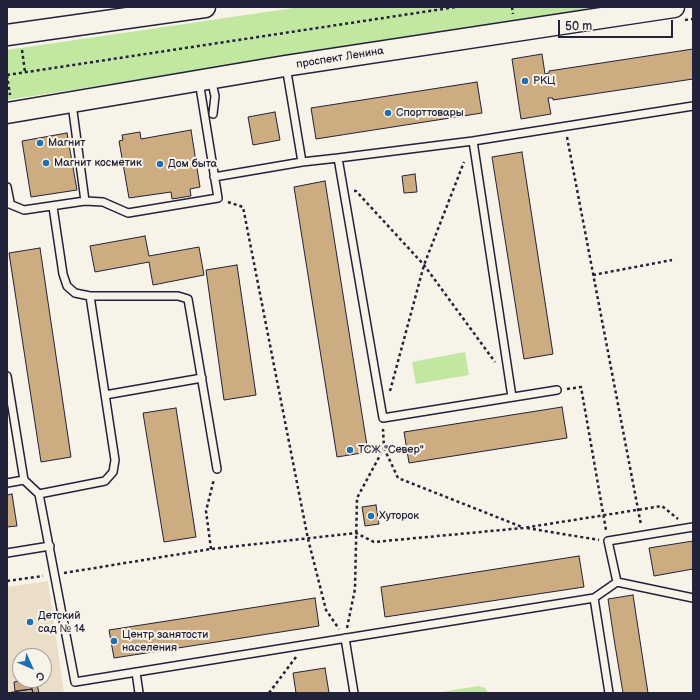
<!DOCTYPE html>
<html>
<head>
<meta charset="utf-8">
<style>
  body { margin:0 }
  #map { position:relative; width:700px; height:700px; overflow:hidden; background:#f7f3e8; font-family:"Balsamiq Sans",sans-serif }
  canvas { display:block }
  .frame { position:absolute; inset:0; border:8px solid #22223b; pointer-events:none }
  .north { position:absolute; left:12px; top:648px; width:40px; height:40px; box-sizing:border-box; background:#f7f3e8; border:1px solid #a29fa3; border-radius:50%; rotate:135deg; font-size:11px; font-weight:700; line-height:16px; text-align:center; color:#22223b }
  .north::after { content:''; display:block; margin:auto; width:14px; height:18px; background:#1f6fb2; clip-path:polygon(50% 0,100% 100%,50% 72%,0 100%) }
  .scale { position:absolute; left:558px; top:20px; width:115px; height:18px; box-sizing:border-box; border:2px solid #22223b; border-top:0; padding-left:5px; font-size:12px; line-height:14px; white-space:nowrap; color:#22223b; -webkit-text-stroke:3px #f7f3e8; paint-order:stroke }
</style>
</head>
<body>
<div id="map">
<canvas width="700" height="700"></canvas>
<div class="frame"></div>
<div class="north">С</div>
<div class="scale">50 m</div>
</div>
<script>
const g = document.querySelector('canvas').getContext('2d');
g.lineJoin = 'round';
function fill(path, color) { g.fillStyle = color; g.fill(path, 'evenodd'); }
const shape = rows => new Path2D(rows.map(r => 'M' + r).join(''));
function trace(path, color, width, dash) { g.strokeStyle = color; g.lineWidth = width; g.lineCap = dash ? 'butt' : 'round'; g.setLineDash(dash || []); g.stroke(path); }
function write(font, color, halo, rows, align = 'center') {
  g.font = font + ' "Balsamiq Sans",sans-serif'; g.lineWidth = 4; g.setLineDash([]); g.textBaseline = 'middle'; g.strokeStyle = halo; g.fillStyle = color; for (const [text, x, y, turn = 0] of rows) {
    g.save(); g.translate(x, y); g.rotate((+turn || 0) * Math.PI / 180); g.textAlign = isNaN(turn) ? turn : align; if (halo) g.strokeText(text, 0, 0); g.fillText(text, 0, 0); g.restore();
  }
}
fill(shape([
  [48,581,64,693,7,693,7,587],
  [20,656,44,656,44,680,20,680]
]), '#eadec9');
fill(shape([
  [300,7,603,7,7,100,7,50],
  [465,352,469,375,416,384,412,362],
  [478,686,485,688,488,693,435,693]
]), '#c2e7a1');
const building = shape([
  [693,49,693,79,553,100,553,98,548,98,551,114,521,119,512,59,542,54,545,74,549,73,549,71,693,49],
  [477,82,482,113,316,139,311,108,477,82],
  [275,112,280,140,253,145,248,117,275,112],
  [191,130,200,187,190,189,191,196,172,199,171,192,129,198,119,141,123,140,122,135,140,132,141,139,191,130],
  [67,133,77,190,31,197,22,141,67,133],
  [522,152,553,354,524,359,492,157,522,152],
  [415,174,417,192,404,193,402,176,415,174],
  [325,181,368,452,337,457,294,187,325,181],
  [145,236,149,256,199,247,204,275,153,285,149,262,95,272,90,246,145,236],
  [40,248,71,457,41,462,9,253,40,248],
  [237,265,256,395,224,400,206,270,237,265],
  [562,407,567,438,409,463,404,432,562,407],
  [176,408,196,537,164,542,143,413,176,408],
  [12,494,17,526,7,527,7,495,12,494],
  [376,505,379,524,365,526,362,507,376,505],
  [693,541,693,569,654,576,649,548,693,541],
  [579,556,584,587,385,617,381,587,579,556],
  [633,595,648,693,623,693,614,639,608,599,633,595],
  [315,598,319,626,114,658,109,630,315,598],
  [325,668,329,693,296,693,293,673,325,668],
  [28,680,36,680,39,693,33,693,32,689,15,691,14,682,28,680],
  [32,689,33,693,7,693,32,689]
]);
fill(building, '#ccac80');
trace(building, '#22223b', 1);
const lane = shape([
  [286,66,302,162,338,158],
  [211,79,215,96,213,114],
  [72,104,85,201],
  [473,141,512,397],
  [214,177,302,162],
  [7,187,10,202],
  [7,203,24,210,85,201,103,202,128,213,218,198,199,81],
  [53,207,63,274,67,286,75,293,90,296,178,296,188,299,217,469],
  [7,376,24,480,39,494,75,682,594,598,617,582],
  [557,390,383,418,338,158,473,141,693,106],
  [105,395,202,378],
  [7,483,24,480],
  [39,494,105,481,113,472,115,460,90,296],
  [693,527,608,541,617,582,693,598],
  [7,553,50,546],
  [594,598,609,693],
  [345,638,354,693],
  [136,672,139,693]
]);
const secondary = shape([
  [7,35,205,7],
  [7,113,285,66,674,7]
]);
trace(lane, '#22223b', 10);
trace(secondary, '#22223b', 23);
trace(shape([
  [512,7,513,14],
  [685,20,693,19],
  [22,50,25,72],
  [7,75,456,7],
  [7,75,10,95],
  [567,137,641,525],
  [354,191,356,191,424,265,495,362],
  [228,202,243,207,308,539,326,610,339,629],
  [593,275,672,260],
  [567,389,581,387,606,530],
  [390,391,424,265,464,162],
  [384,448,398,478,522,527],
  [527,528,599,540],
  [211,549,206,511,214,479],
  [64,573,211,549,356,533,374,542,523,528,662,506,678,519],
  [7,581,43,576],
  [347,628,355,589,357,498,384,448,383,429],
  [269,693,296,657]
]), '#22223b', 2.5, [3, 3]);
trace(lane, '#f7f3e8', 7);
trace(secondary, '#f7f3e8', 20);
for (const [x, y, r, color] of [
  [525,81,4,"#1f6fb2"],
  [388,113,4,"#1f6fb2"],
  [40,143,4,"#1f6fb2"],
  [46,163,4,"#1f6fb2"],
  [160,164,4,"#1f6fb2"],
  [350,450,4,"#1f6fb2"],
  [371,516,4,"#1f6fb2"],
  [30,622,4,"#1f6fb2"],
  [114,641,4,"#1f6fb2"]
]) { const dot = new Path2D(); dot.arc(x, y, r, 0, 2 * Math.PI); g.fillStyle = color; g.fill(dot); trace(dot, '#f7f3e8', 1.5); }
write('11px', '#22223b', '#f7f3e8', [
  ["проспект Ленина",340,58,-9]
]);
write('11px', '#22223b', '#f7f3e8', [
  ["РКЦ",533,81],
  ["Спорттовары",396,113],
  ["Магнит",48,143],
  ["Магнит косметик",54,163],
  ["Дом быта",168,164],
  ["ТСЖ \"Север\"",358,450],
  ["Хуторок",379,516],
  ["Детский",38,616],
  ["сад № 14",38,629],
  ["Центр занятости",122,635],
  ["населения",122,648]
], 'left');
</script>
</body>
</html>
